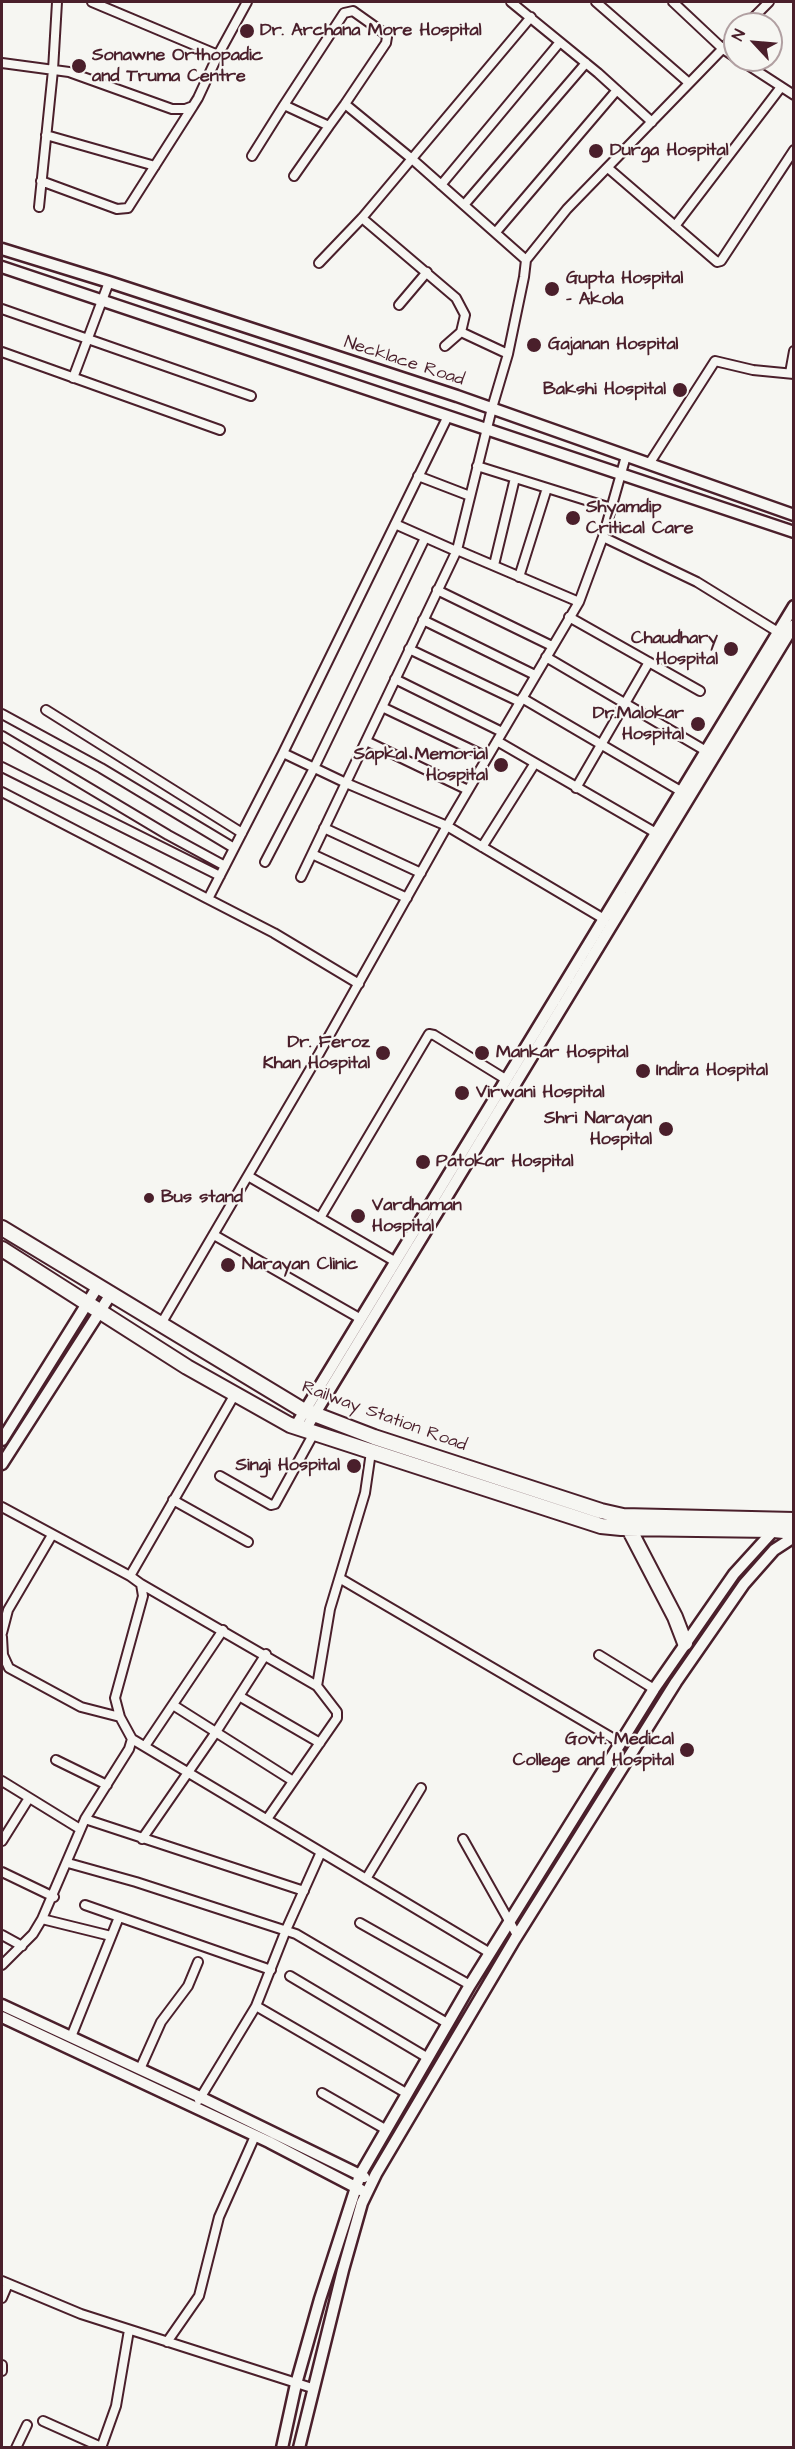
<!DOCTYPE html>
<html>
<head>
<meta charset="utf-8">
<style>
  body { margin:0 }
  #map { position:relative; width:795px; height:2449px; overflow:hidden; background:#f6f6f2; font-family:"Architects Daughter",sans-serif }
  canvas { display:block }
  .frame { position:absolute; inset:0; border:3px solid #4a1f2b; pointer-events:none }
  .north { position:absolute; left:723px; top:12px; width:60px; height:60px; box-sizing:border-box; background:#f6f6f2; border:2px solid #b1a0a2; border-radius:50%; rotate:296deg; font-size:16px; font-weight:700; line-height:24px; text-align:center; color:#4a1f2b }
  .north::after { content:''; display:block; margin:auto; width:21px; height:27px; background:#4a1f2b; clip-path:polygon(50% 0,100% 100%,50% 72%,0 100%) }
</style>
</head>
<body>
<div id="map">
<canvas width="795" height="2449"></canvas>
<div class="frame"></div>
<div class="north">N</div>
</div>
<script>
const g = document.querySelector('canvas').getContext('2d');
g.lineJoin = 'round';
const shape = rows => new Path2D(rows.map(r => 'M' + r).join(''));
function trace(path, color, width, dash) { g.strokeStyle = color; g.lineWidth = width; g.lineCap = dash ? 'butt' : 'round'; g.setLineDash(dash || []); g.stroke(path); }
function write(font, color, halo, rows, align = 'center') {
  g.font = font + ' "Architects Daughter",sans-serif'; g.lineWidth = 4.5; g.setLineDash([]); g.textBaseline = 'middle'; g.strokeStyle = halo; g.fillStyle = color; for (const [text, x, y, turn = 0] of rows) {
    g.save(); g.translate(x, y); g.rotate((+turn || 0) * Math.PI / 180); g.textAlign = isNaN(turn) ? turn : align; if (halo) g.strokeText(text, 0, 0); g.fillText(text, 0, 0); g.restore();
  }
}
const street = shape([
  [92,2,218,55],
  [511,2,598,73,652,122],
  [596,2,689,83],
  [673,2,723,49,735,57],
  [747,24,769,2],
  [740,60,794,95],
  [2,63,69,72,172,109,185,109,193,106,198,98,218,55,247,2],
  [345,104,386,43,387,37,384,33,353,11,344,13,284,105,329,126,345,104,412,159,526,260],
  [46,135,155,166],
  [252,156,284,105],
  [608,168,717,262,721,261,794,150],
  [294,176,329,126],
  [41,181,117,209,128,208,193,106],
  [441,185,560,42],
  [464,205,586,63],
  [39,207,53,70,57,2],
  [362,218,456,298,465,315,461,332,445,346],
  [675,226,781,87],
  [496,232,617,90],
  [319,263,362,218,531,17],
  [399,305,427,272],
  [2,309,251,396],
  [461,332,508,354],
  [2,352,220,430],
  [790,373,794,351],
  [73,378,109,282],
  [448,416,283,753,346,783,447,826,604,919],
  [649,464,715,361,753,370,794,374],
  [477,466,611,508],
  [418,476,470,496],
  [395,524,456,551],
  [603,537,697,582,778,632],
  [457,550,579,602],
  [494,565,515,478],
  [519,577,547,488],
  [437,590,552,646],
  [569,617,700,691],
  [423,620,535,675],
  [409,649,520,702],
  [546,657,706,751],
  [395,679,502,732],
  [522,698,684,793],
  [382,707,487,757],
  [46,710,242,833],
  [2,714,101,768,234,848],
  [2,736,168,835,225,866],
  [366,741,468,790],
  [497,741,656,833],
  [283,753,208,899,274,933,359,984],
  [2,767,220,876],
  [576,788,649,662],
  [2,792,208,899],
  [324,828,421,873],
  [482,847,535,763],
  [312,854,407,898],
  [265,862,314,768,425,538],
  [301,877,457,550,492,408,508,354,524,277,526,260,567,209,735,36],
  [248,1176,396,1262],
  [320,1218,429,1034,434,1035,507,1080],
  [214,1235,361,1319],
  [161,1324,311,1068,447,826,579,602,603,537,626,456],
  [220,1476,271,1505,275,1504,314,1433],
  [173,1500,248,1542],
  [2,1507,130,1576,141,1584,143,1596,115,1698,120,1717,132,1739,129,1749,85,1819,42,1919,33,1934,2,1965],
  [130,1576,235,1394],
  [341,1579,621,1743],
  [141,1584,317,1686,337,1712,337,1718,267,1819],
  [2,1633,8,1610,52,1535],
  [2,1637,3,1655,9,1668,81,1707,120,1717],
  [599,1655,654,1689],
  [317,1686,330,1609,365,1493,371,1452],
  [239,1696,320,1743],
  [173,1705,293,1781],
  [132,1739,490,1953],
  [145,1746,223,1630],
  [56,1760,107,1785],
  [2,1781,80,1829],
  [85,1819,304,1891],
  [142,1839,216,1732,266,1654],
  [463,1839,517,1935],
  [2,1841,29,1798],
  [68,1863,136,1882,296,1934,447,2023],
  [2,1872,54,1897],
  [366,1879,421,1788],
  [85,1905,271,1970],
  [42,1919,111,1936],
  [360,1923,470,1985],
  [2,1935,22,1946],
  [290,1976,428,2058],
  [256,2006,406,2093],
  [71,2037,119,1917],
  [140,2069,161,2022,188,1986,198,1962],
  [322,2093,385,2129],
  [199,2100,256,2006,286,1930,321,1852],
  [2,2281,81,2314,312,2388],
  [2,2298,8,2284],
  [167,2342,199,2296,219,2217,255,2136],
  [2,2365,2,2371],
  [43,2421,101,2447],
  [16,2448,27,2425],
  [101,2448,116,2406,129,2330]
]);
const secondary = shape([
  [2,249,109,282,457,396,794,515],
  [2,267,794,532],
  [295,1427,794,606],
  [305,1430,794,625],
  [2,1440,98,1286],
  [2,1464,111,1294],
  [2,2005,200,2097,364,2177],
  [2,2017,269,2142,361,2190],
  [282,2448,296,2384,320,2299,360,2175,470,1985,654,1689,734,1574,774,1530],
  [299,2448,343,2270,362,2203,376,2174,515,1939,676,1682,744,1584,774,1550,794,1537]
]);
const highway = shape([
  [2,1228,301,1409,374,1437,601,1511,623,1516,794,1520],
  [2,1249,187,1367,290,1425,601,1526,621,1528,774,1530,794,1532],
  [626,1523,675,1617,685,1643]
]);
trace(street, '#4a1f2b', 12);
trace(secondary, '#4a1f2b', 15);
trace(highway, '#4a1f2b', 18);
trace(street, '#f6f6f2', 8);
trace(secondary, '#f6f6f2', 10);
trace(highway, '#f6f6f2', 14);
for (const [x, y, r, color] of [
  [247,31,8,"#4a1f2b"],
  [79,66,8,"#4a1f2b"],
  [596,151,8,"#4a1f2b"],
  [552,289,8,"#4a1f2b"],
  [534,345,8,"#4a1f2b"],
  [680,390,8,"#4a1f2b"],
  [573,518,8,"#4a1f2b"],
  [731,649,8,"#4a1f2b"],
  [698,724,8,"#4a1f2b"],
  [501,765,8,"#4a1f2b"],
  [383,1053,8,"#4a1f2b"],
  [482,1053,8,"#4a1f2b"],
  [643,1071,8,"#4a1f2b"],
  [462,1093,8,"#4a1f2b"],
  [666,1129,8,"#4a1f2b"],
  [423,1162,8,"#4a1f2b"],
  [149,1198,6,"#4a1f2b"],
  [358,1216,8,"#4a1f2b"],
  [228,1265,8,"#4a1f2b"],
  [354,1466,8,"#4a1f2b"],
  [687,1750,8,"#4a1f2b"]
]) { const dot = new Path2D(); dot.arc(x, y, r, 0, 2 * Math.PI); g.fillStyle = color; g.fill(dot); trace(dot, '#f6f6f2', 2); }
write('bold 18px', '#4a1f2b', '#f6f6f2', [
  ["Dr. Archana More Hospital",260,31],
  ["Sonawne Orthopadic",92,56],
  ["and Truma Centre",92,77],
  ["Durga Hospital",610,151],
  ["Gupta Hospital",566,279],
  ["- Akola",566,300],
  ["Gajanan Hospital",548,345],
  ["Bakshi Hospital",666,390,"right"],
  ["Shyamdip",586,508],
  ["Critical Care",586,529],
  ["Chaudhary",718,639,"right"],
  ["Hospital",718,660,"right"],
  ["Dr.Malokar",684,714,"right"],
  ["Hospital",684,735,"right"],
  ["Sapkal Memorial",488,755,"right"],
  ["Hospital",488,776,"right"],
  ["Dr. Feroz",370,1043,"right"],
  ["Khan Hospital",370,1064,"right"],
  ["Mankar Hospital",496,1053],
  ["Indira Hospital",656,1071],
  ["Virwani Hospital",476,1093],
  ["Shri Narayan",652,1119,"right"],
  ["Hospital",652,1140,"right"],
  ["Patokar Hospital",436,1162],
  ["Bus stand",161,1198],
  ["Vardhaman",372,1206],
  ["Hospital",372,1227],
  ["Narayan Clinic",242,1265],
  ["Singi Hospital",340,1466,"right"],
  ["Govt. Medical",674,1740,"right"],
  ["College and Hospital",674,1761,"right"]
], 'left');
write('18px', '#4a1f2b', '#f6f6f2', [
  ["Necklace Road",404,362,18],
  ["Railway Station Road",384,1417,20]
]);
</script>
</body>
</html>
